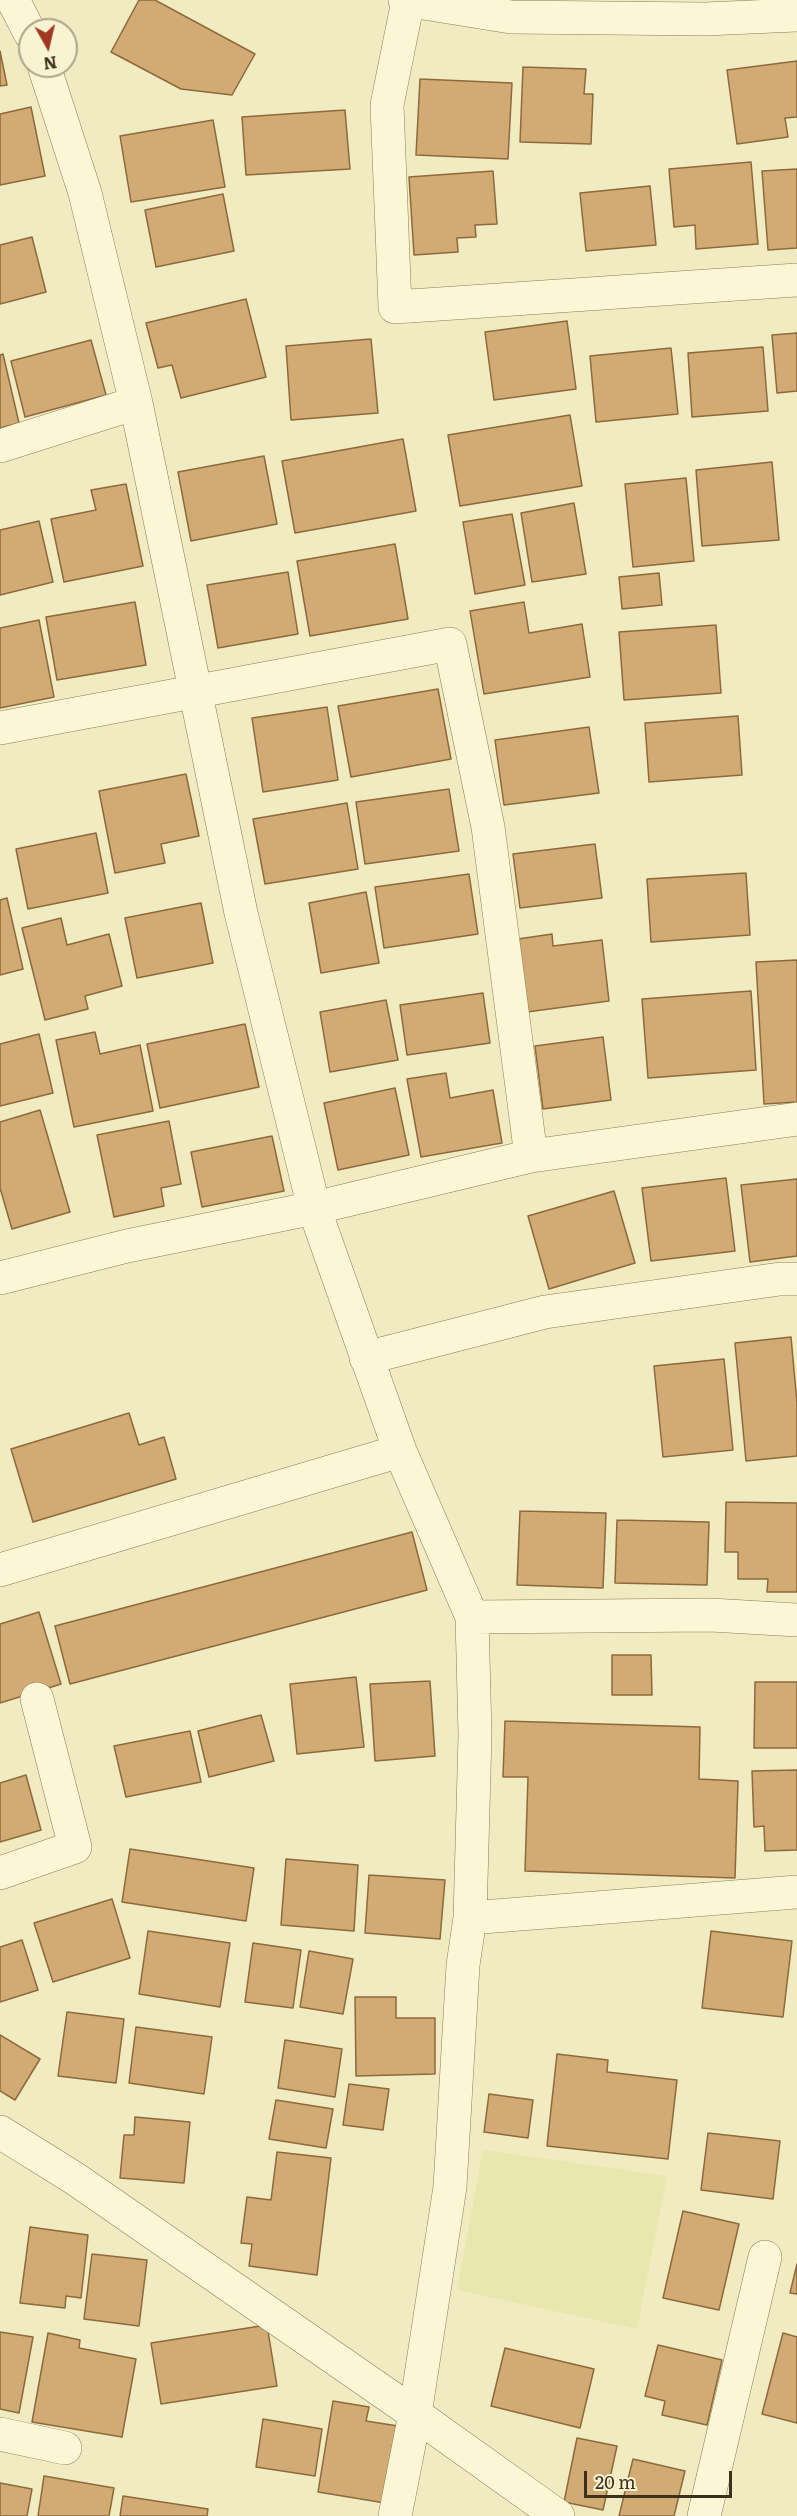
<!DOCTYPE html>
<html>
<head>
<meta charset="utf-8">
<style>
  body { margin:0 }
  #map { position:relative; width:797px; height:2516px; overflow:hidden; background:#f1ebc1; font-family:Literata,serif }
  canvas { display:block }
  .north { position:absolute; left:18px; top:18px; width:60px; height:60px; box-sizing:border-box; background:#f8f3d1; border:2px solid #aca589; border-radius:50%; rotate:172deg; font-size:16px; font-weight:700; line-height:24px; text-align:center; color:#3b301c }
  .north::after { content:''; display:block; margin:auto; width:21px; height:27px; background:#a03722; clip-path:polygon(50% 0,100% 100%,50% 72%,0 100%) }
  .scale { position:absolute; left:584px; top:2471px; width:148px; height:27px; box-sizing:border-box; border:3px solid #3b301c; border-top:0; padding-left:8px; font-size:18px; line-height:21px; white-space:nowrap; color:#3b301c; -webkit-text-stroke:4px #f8f3d1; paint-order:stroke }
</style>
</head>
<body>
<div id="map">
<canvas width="797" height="2516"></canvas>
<div class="north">N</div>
<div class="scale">20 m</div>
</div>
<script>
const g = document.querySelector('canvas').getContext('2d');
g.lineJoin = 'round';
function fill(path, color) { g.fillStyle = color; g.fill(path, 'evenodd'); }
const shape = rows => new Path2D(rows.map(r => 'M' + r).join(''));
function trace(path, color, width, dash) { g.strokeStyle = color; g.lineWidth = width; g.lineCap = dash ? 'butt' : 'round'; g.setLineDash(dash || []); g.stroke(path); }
fill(shape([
  [483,2150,667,2176,637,2329,457,2290]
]), '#e7e7ae');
const building = shape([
  [139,0,155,0,255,54,232,95,181,89,111,52,139,0],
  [0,51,7,85,0,86,0,51],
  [797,61,797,117,785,118,788,137,737,144,727,70,797,61],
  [523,67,586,69,584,94,593,94,591,144,520,142,523,67],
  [420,79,512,83,508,159,416,155,420,79],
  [31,107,45,176,0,185,0,114,31,107],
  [345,110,350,169,246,175,242,117,345,110],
  [213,120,225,187,131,202,120,136,213,120],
  [751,162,758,244,696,249,695,225,674,227,669,169,751,162],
  [797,169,797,248,768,250,762,171,797,169],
  [493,171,497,224,475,225,476,237,457,238,458,252,414,255,409,177,493,171],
  [650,186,656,245,586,251,580,193,650,186],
  [223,194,234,251,156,267,145,210,223,194],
  [32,237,46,292,0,304,0,245,32,237],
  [246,299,266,377,181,398,172,365,158,368,146,323,246,299],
  [567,321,576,389,494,400,485,332,567,321],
  [797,333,797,391,777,393,772,335,797,333],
  [371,339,378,413,291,420,286,346,371,339],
  [91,340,106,395,25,417,11,361,91,340],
  [763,347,768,411,692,417,688,353,763,347],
  [671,348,678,414,596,422,590,356,671,348],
  [3,354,19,423,0,428,0,355,3,354],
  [570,415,582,486,460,506,448,435,570,415],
  [403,439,416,511,295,533,282,461,403,439],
  [264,456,277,524,191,541,178,472,264,456],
  [772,462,779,540,702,546,696,470,772,462],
  [686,478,694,561,633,567,625,484,686,478],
  [126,484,143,566,64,582,51,519,96,510,91,490,126,484],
  [574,503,586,574,532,582,521,513,574,503],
  [512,514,525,585,475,594,463,522,512,514],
  [39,521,53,582,0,595,0,530,39,521],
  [395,544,408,619,310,636,297,561,395,544],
  [288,572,298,634,218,648,207,585,288,572],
  [659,573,662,605,622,609,619,577,659,573],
  [135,602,146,665,57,680,46,617,135,602],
  [524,602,529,633,582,624,590,677,484,694,470,611,524,602],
  [39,620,54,697,0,708,0,628,39,620],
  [716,625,721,693,624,700,619,632,716,625],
  [438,689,451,759,351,777,338,706,438,689],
  [327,707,338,780,263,792,252,718,327,707],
  [738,716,742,775,649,782,645,723,738,716],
  [589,727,599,793,504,805,495,740,589,727],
  [186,774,199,836,161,844,165,863,115,873,99,791,186,774],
  [449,789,459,851,365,864,356,802,449,789],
  [347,803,358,869,265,884,253,819,347,803],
  [96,833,108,893,28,909,16,849,96,833],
  [595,844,602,898,520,908,513,854,595,844],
  [746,873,750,935,651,942,647,879,746,873],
  [469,874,478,934,384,948,375,887,469,874],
  [366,892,379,963,321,973,309,903,366,892],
  [7,898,23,969,0,975,0,900,7,898],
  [201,903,213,963,137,978,125,918,201,903],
  [61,918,67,945,109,934,122,986,85,996,88,1009,45,1020,22,928,61,918],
  [552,934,553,946,602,940,609,1001,527,1012,518,939,552,934],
  [797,960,797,1102,764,1104,756,962,797,960],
  [751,991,756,1070,648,1078,642,999,751,991],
  [483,993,490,1043,407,1055,400,1005,483,993],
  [386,1000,398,1060,330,1072,320,1012,386,1000],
  [245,1024,259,1087,160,1108,147,1044,245,1024],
  [95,1032,100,1054,140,1045,153,1111,74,1127,56,1040,95,1032],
  [39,1034,53,1093,0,1106,0,1044,39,1034],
  [603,1037,611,1100,543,1109,535,1046,603,1037],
  [446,1073,450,1098,493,1090,502,1143,421,1157,407,1079,446,1073],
  [395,1088,409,1155,338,1170,324,1103,395,1088],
  [40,1110,70,1212,12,1229,0,1188,0,1122,40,1110],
  [169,1121,181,1184,161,1188,164,1206,114,1217,97,1135,169,1121],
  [272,1136,284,1191,202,1207,191,1152,272,1136],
  [726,1178,735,1251,651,1261,642,1188,726,1178],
  [797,1179,797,1256,750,1262,741,1185,797,1179],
  [614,1191,635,1263,549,1289,528,1216,614,1191],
  [791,1337,797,1403,797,1456,746,1461,735,1343,791,1337],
  [724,1359,733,1450,663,1457,654,1366,724,1359],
  [129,1413,139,1445,164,1437,176,1479,33,1522,11,1449,129,1413],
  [726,1502,797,1503,797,1592,767,1592,768,1579,738,1579,738,1552,725,1552,726,1502],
  [520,1511,606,1513,603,1588,517,1585,520,1511],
  [617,1520,709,1522,707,1585,615,1583,617,1520],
  [412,1532,427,1590,70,1684,55,1626,412,1532],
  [39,1612,61,1684,0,1703,0,1624,39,1612],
  [612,1655,651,1655,652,1695,612,1695,612,1655],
  [356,1677,364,1747,297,1754,290,1684,356,1677],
  [430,1681,435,1756,375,1761,370,1684,430,1681],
  [755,1682,797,1682,797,1748,754,1748,755,1682],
  [261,1715,274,1761,209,1777,198,1731,261,1715],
  [505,1721,700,1727,699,1779,738,1781,735,1878,525,1871,528,1777,503,1777,505,1721],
  [190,1731,201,1782,126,1797,114,1746,190,1731],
  [797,1770,797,1850,765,1851,764,1826,754,1827,752,1771,797,1770],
  [26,1775,41,1830,0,1842,0,1783,26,1775],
  [130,1849,254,1868,246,1921,122,1902,130,1849],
  [286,1859,358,1865,354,1931,281,1925,286,1859],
  [369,1875,445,1880,440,1939,365,1933,369,1875],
  [112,1899,130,1958,53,1982,34,1923,112,1899],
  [148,1931,230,1943,220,2007,139,1994,148,1931],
  [711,1931,792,1941,783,2017,702,2008,711,1931],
  [22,1940,38,1990,0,2002,0,1947,22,1940],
  [253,1943,301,1950,293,2008,245,2002,253,1943],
  [309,1951,353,1959,343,2014,300,2007,309,1951],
  [355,1997,396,1997,396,2018,435,2018,435,2074,356,2076,355,1997],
  [67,2012,124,2019,116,2083,58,2076,67,2012],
  [136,2027,212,2037,204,2094,129,2083,136,2027],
  [0,2035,40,2059,15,2100,0,2091,0,2035],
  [285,2040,342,2049,335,2097,278,2088,285,2040],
  [557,2054,608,2060,607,2072,677,2080,668,2159,547,2146,557,2054],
  [349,2084,389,2089,383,2130,343,2125,349,2084],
  [489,2094,533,2100,528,2138,484,2132,489,2094],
  [276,2100,333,2109,326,2148,269,2139,276,2100],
  [135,2117,190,2122,184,2183,120,2178,124,2135,134,2135,135,2117],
  [708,2133,780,2141,773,2199,701,2190,708,2133],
  [277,2152,331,2158,317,2275,249,2266,252,2244,241,2243,247,2197,271,2200,277,2152],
  [683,2211,739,2224,719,2310,663,2298,683,2211],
  [30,2227,88,2235,81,2298,66,2296,65,2308,20,2303,30,2227],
  [92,2254,147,2260,139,2326,84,2319,92,2254],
  [797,2264,797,2294,790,2293,797,2264],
  [267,2325,277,2386,161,2404,151,2343,267,2325],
  [0,2332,33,2337,19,2413,0,2409,0,2332],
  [48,2333,80,2340,79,2348,136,2359,122,2437,32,2422,48,2333],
  [783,2333,797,2337,797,2423,762,2414,783,2333],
  [658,2345,722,2360,707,2425,662,2415,665,2401,645,2396,658,2345],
  [505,2348,594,2369,580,2428,491,2406,505,2348],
  [333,2401,369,2407,366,2421,398,2426,385,2503,318,2492,333,2401],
  [263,2419,322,2429,315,2476,256,2467,263,2419],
  [577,2438,617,2446,603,2510,564,2502,577,2438],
  [633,2459,685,2471,674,2516,619,2516,633,2459],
  [44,2476,114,2488,109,2516,38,2516,44,2476],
  [0,2483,32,2489,27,2516,0,2516,0,2483],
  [123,2496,208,2509,207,2516,120,2516,123,2496]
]);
fill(building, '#d2ab74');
trace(building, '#8d693b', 1.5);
const street = shape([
  [13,0,30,33],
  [405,0,511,17,705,19,797,15],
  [408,1,387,105,395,307,797,280],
  [44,66,85,193,136,403,241,913,314,1208,400,1451,472,1617,475,1735,470,1918,463,1965,450,2187,415,2414,395,2516],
  [0,446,136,403],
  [0,728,450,644,488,827,531,1156],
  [0,1278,127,1246,314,1208,531,1156,797,1119],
  [366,1358,545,1312,780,1279,797,1279],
  [0,1570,400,1451],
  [472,1617,711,1615,797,1620],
  [0,1873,75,1847,37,1699],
  [470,1918,797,1892],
  [0,2132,74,2178,415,2414,558,2516],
  [0,2434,65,2448],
  [704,2516,765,2257]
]);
trace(street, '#8c7c57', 34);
trace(street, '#fbf6d5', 33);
</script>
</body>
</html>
